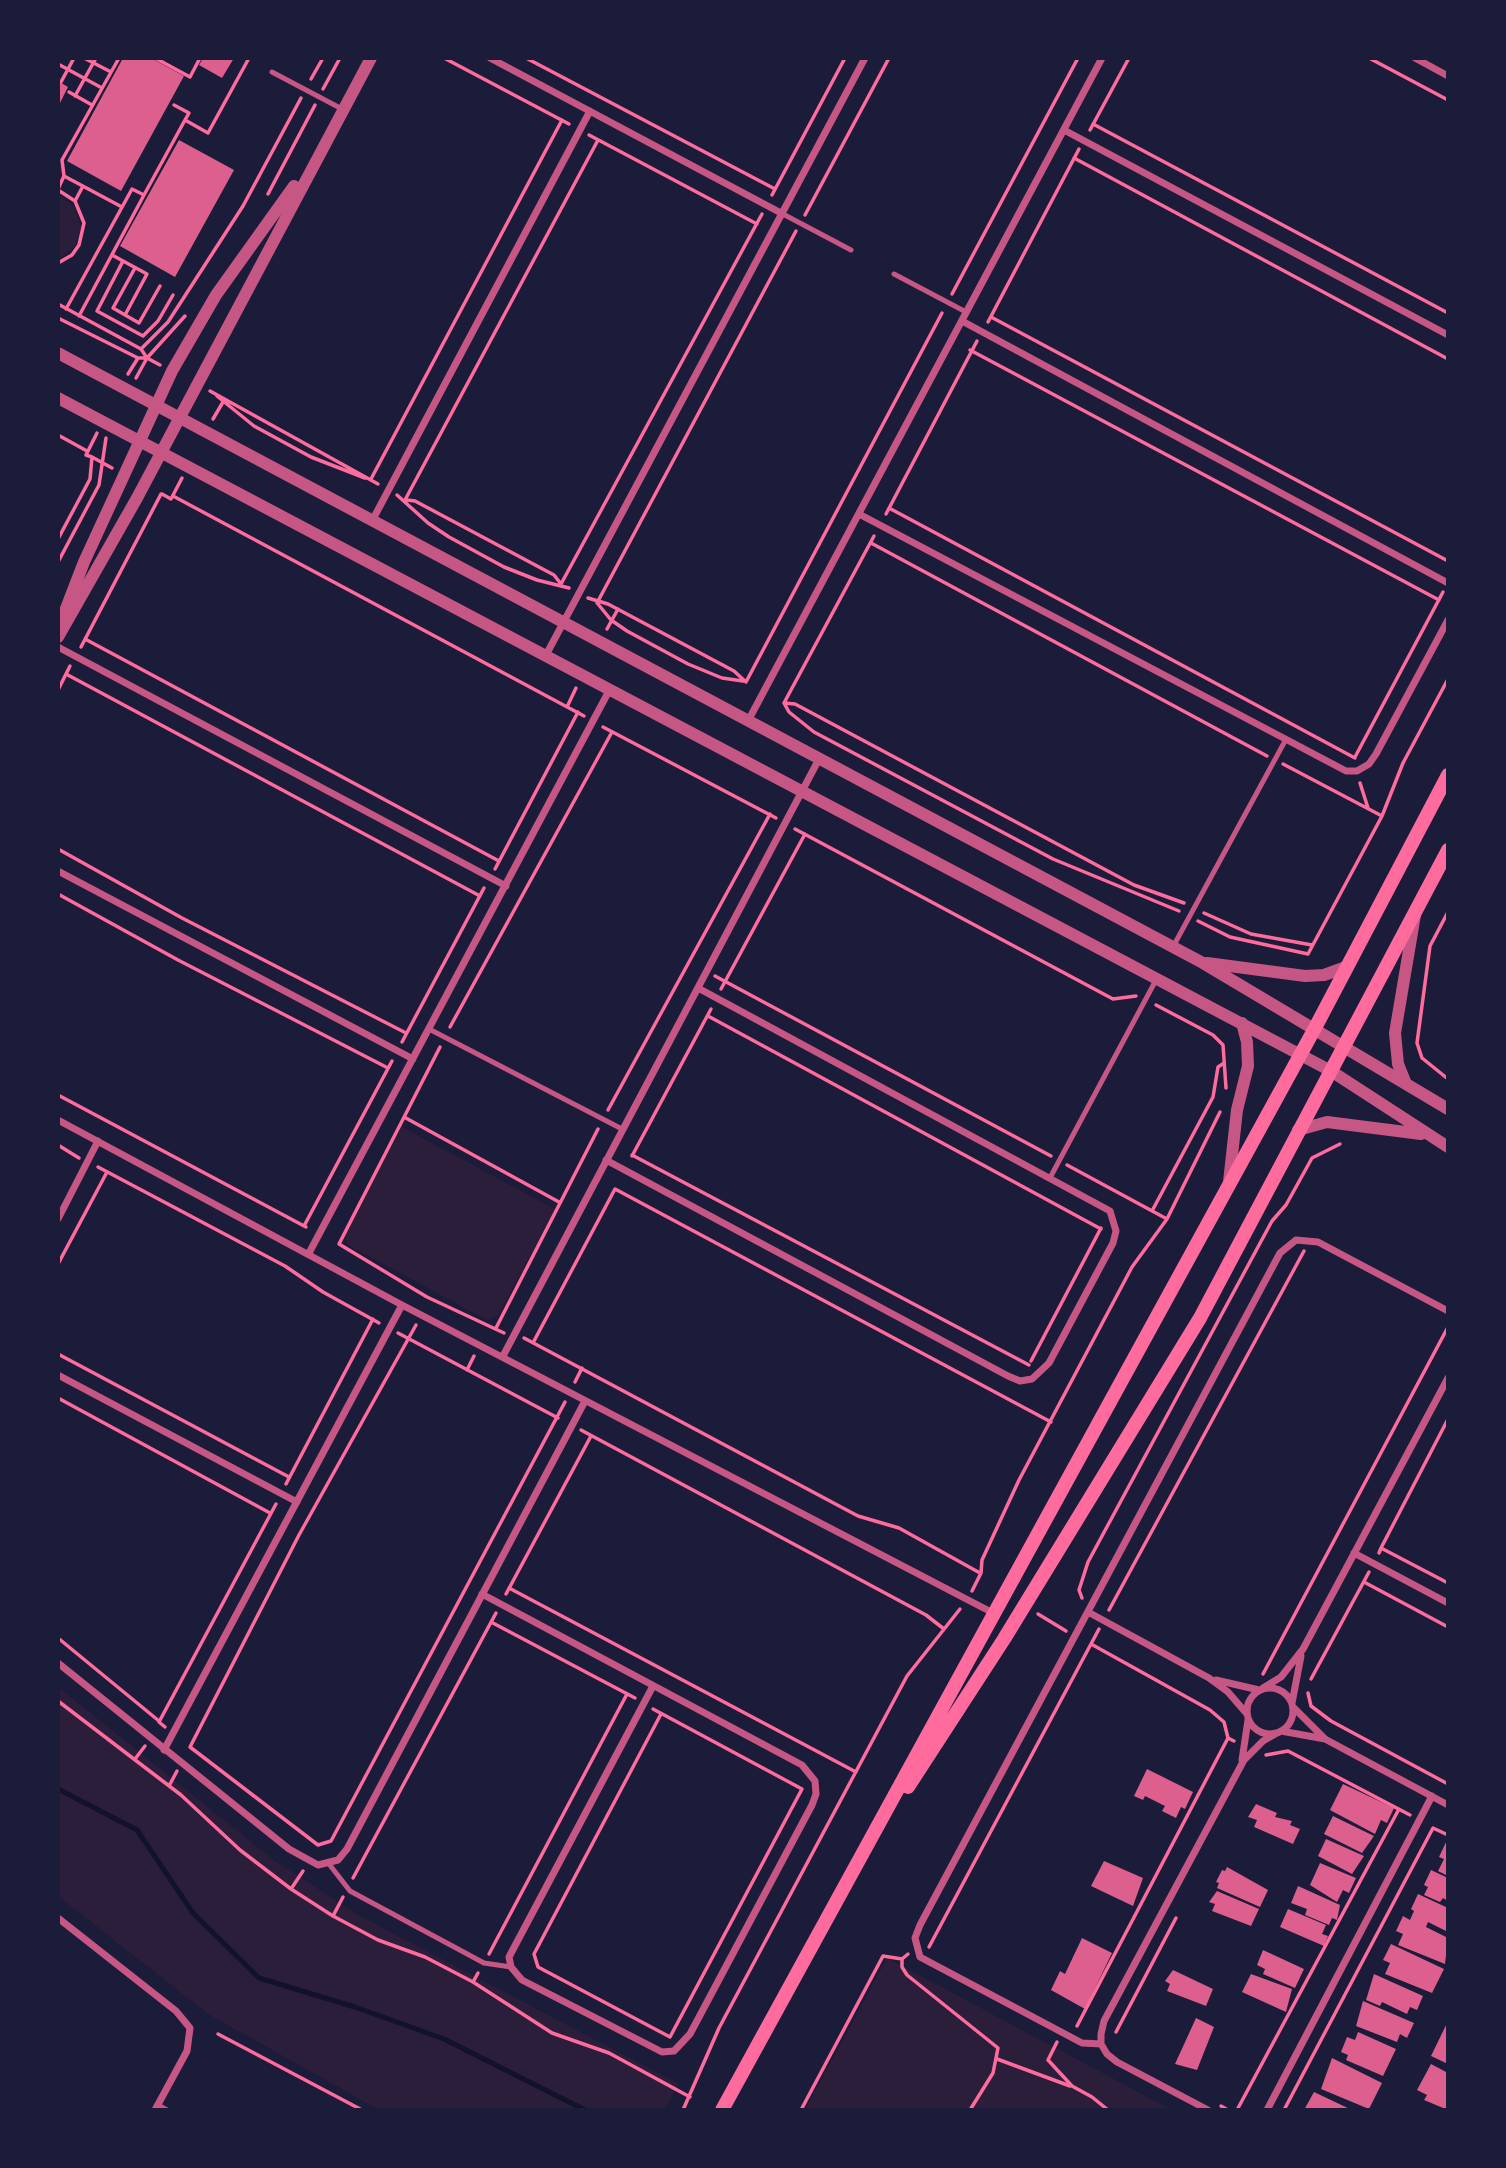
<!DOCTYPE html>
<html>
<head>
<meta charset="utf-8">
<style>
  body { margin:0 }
  #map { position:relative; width:1506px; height:2168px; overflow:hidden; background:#1b1b3a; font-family:"Source Sans 3",sans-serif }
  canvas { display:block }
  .frame { position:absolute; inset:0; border:60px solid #1b1b3a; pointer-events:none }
</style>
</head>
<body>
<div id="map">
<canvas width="1506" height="2168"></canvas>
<div class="frame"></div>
</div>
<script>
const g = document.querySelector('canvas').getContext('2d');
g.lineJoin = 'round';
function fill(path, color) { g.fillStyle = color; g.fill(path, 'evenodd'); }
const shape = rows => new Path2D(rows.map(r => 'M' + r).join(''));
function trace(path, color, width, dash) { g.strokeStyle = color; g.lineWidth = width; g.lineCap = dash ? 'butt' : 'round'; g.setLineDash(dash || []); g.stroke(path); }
fill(shape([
  [58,194,75,208,81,227,75,247,58,260],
  [402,1127,555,1209,498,1316,487,1320,348,1245,344,1234],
  [58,1687,275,1861,360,1916,679,2084,665,2110,379,2110,208,2014,58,1896],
  [887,1958,1172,2110,805,2110]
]), '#2a1e3b');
trace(shape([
  [58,1789,137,1830,193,1913,259,1978,355,2007,444,2039,585,2110]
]), '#12122b', 5);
fill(shape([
  [123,58,151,58,184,76,121,191,67,161],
  [203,58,234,58,222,78,199,65],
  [58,81,68,87,58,107],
  [179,140,234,170,175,277,120,246],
  [1147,1769,1193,1792,1185,1809,1181,1807,1176,1818,1162,1811,1165,1806,1145,1796,1143,1800,1134,1796],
  [1343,1784,1394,1808,1387,1823,1381,1820,1375,1834,1330,1810],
  [1256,1804,1277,1813,1275,1817,1292,1821,1290,1825,1300,1829,1293,1844,1254,1827,1257,1820,1248,1817],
  [1333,1816,1374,1836,1362,1853,1324,1834],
  [1448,1838,1448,1876,1438,1871,1444,1859,1439,1857],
  [1326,1839,1364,1856,1352,1874,1318,1856],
  [1104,1861,1143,1878,1133,1906,1091,1886],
  [1320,1863,1356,1878,1349,1893,1343,1890,1337,1902,1310,1885],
  [1227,1867,1268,1890,1260,1907,1217,1888,1219,1883,1216,1882,1222,1870,1225,1871],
  [1431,1870,1448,1878,1448,1901,1443,1898,1440,1902,1424,1895,1428,1887,1424,1885],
  [1298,1886,1340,1905,1337,1920,1332,1918,1329,1925,1305,1915,1307,1909,1291,1903],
  [1217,1891,1259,1909,1251,1926,1212,1911,1215,1904,1209,1902],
  [1418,1894,1448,1908,1448,1932,1428,1922,1426,1927,1448,1938,1445,1964,1398,1945,1403,1934,1396,1931,1403,1916,1410,1920,1414,1911,1411,1909],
  [1288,1909,1326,1925,1322,1934,1328,1936,1324,1946,1280,1927],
  [1082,1938,1112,1953,1085,2009,1051,1990,1060,1971,1065,1974],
  [1391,1944,1444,1969,1432,1993,1385,1974,1390,1963,1383,1960],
  [1263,1950,1304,1969,1295,1988,1263,1974,1265,1969,1257,1965],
  [1173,1970,1213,1989,1206,2006,1167,1991,1170,1984,1165,1981],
  [1251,1974,1292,1989,1286,2012,1242,1992],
  [1374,1974,1423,1996,1417,2010,1410,2007,1407,2014,1382,2002,1380,2006,1366,2000],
  [1363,2001,1414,2023,1407,2038,1400,2034,1397,2042,1356,2026],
  [1196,2018,1214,2027,1197,2070,1175,2064],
  [1448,2021,1448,2064,1431,2056],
  [1358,2032,1396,2049,1383,2076,1346,2060,1348,2055,1341,2052,1347,2037,1355,2040],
  [1332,2058,1382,2083,1369,2109,1321,2089],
  [1431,2064,1448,2073,1448,2110,1424,2100,1427,2095,1417,2090],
  [1314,2092,1352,2110,1304,2110]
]), '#dd5f8e');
trace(shape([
  [84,58,111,72],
  [155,58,190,77,200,58],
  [444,58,569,124],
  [526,58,775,189],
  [1369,58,1448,100],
  [58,64,102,88],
  [311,79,323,58],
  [61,82,74,58],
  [323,89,340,58],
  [69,92,92,105],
  [75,96,96,58],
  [174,105,189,113,185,120],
  [1093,124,1448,313],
  [1090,130,1129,58],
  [589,135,757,224],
  [1074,158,1448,359],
  [64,176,62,160,119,58],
  [58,189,64,176,122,207],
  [58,190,75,201,84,223,79,245,72,255,58,263],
  [268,194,315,105],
  [144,195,185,120,208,133,249,58],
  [772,195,845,58],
  [75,201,83,186],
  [805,215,889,58],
  [112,255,147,274,125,315],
  [123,261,97,311,143,336,158,321,173,295],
  [135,268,113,308,139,323,160,286],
  [952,294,1078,58],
  [58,304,141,349,147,358,160,365],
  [66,309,132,189,144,195,79,316],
  [991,317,1448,561],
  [58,318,138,358,147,358,185,316],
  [988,322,1079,149],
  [141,349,168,322,243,206,301,98],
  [970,350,1439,600],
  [128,374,138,358],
  [136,378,147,358],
  [210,391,378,484],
  [217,396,254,426,311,457,365,478],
  [213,419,223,402],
  [58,435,87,451],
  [92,457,112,468],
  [371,479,562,120],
  [162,494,171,499,182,478],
  [397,495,428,523,449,537,504,567,537,580,569,588],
  [173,496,584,716],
  [405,500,598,140],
  [407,500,415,501,554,575,561,584],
  [889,508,1355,758],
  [886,514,977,341],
  [58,539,90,479,92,457,86,455,97,433],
  [871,543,1267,756],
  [58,562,99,485,106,438],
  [561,584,762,214],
  [588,598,608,604,734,671,746,682],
  [597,603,796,231],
  [598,604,611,620,627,631,688,664,722,678,743,681],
  [607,629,618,609],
  [85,639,499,861],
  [81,647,161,494],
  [66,674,480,896],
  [746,682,942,313],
  [58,690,70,666],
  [784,703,789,712,814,732,1053,859,1179,911],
  [784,703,874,536],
  [784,703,795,704,1134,885,1184,903],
  [567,707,576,688],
  [603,727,776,818],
  [1355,757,1443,592],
  [1283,764,1382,816],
  [1360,783,1368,808],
  [795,829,1113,999,1136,996],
  [58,849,182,918,406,1033],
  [495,869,578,712],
  [58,894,178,960,388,1068],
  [1448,912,1430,946,1417,1043,1422,1058,1448,1079],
  [1204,913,1251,934,1312,945],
  [1198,921,1230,937,1308,954,1382,816,1403,763,1448,679],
  [715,976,1051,1156],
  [721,989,805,834],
  [1156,1005,1213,1035,1223,1045,1226,1088],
  [708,1016,1101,1229],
  [450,1027,612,732],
  [402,1042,484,888],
  [440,1047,339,1244,427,1297,504,1333],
  [58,1095,306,1227],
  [608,1110,770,814],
  [404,1117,559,1202],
  [58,1145,79,1158],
  [632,1155,1029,1365],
  [632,1156,711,1009],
  [1067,1165,1167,1219],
  [98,1167,285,1266,323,1292,379,1323],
  [1152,1211,1213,1097,1218,1067,1224,1063],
  [304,1226,392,1061],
  [58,1264,107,1172],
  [416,1325,299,1535,190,1747,318,1845,331,1841,565,1402],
  [496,1328,598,1129],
  [398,1333,558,1418],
  [524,1338,858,1516,899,1528,980,1573],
  [534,1341,615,1189,1051,1422],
  [58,1354,289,1477],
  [1031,1361,1101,1228],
  [467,1370,474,1356],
  [575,1382,582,1368],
  [58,1398,270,1513],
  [581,1430,926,1615,944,1629],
  [286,1484,373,1319],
  [1381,1548,1448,1419],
  [1379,1553,1381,1548,1448,1583],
  [1364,1582,1448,1627],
  [509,1588,856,1772],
  [972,1591,981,1573,982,1560,1019,1480,1132,1267,1167,1219,1220,1112],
  [506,1594,591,1436],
  [1082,1598,1079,1590,1088,1562,1272,1221,1286,1205,1312,1158,1340,1144],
  [1109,1610,1304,1251],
  [1038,1614,1066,1631],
  [491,1622,635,1698],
  [58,1638,159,1721],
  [1091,1644,1210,1710,1224,1722,1228,1738,1234,1741],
  [1263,1674,1448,1327],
  [1311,1679,1369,1572],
  [1308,1693,1311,1706,1331,1721,1448,1784],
  [58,1701,181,1795,240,1850,291,1889],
  [653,1709,802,1789,670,2037,538,1967,534,1954,661,1714],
  [165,1727,159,1722,276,1504],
  [1266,1755,1288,1751,1410,1815],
  [135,1759,145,1746],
  [169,1786,177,1771],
  [303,1871,291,1889,333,1916],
  [353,1878,496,1613],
  [343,1897,333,1916,378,1940,425,1957,473,1982],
  [929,1947,1099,1629],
  [489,1954,627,1694],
  [908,1954,902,1959,902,1967,907,1975,998,2048,993,2073,970,2110],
  [478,1973,473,1982,552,2033,609,2053,690,2097],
  [1077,2026,1228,1738],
  [1116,2032,1176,1918],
  [218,2034,362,2110],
  [1057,2042,1048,2060,1072,2086,1092,2097,1108,2110],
  [997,2059,1070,2086],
  [1221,2106,1228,2110],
  [683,2110,719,2028,907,1676,960,1609],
  [801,2110,883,1956,902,1959],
  [1237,2110,1399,1809],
  [1284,2110,1433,1828,1448,1835]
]), '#ff6b9d', 3.5);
trace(shape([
  [272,72,342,109],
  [781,213,851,250],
  [894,274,966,312],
  [1174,945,1285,741],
  [429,1029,622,1129],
  [1051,1176,1156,980],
  [329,1864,350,1891,484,1963,511,1967],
  [158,2105,167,2110]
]), '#c65784', 5);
trace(shape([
  [490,58,781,213],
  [1415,58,1448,76],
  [1064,130,1448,335],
  [962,321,1448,583],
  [859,514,1346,771,1357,771,1369,764,1376,754,1448,620],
  [372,521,590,111],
  [58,647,506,886],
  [546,655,865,58],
  [748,721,1102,58],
  [58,871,413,1059],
  [58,1120,402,1305,995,1614],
  [606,1160,1008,1376,1020,1381,1032,1379,1049,1363,1113,1243,1116,1231,1110,1211,698,988],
  [58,1219,98,1141],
  [309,1253,610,689],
  [503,1356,819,759],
  [58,1375,297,1502],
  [1354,1553,1448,1603],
  [482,1594,802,1765,815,1781,816,1794,812,1805,690,2034,674,2051,662,2052,522,1980,511,1967,509,1957,653,1686],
  [1088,1612,1209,1678,1228,1692,1247,1714],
  [58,1663,289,1849,318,1865,338,1860,347,1849,585,1401],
  [1216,1680,1259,1690],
  '1247 1711a23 23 0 1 1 46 0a23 23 0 1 1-46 0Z',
  [1263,1688,1281,1677,1303,1649,1448,1378],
  [1292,1703,1301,1656],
  [1293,1707,1325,1739,1448,1805],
  [1281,1731,1325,1739],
  [164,1750,402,1305],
  [1242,1760,1248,1720],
  [58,1918,176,2011,190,2028,187,2051,155,2110],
  [1101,2044,1082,2043,920,1957,915,1938,920,1925,1280,1253,1296,1240,1318,1242,1448,1311],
  [1208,2110,1117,2062,1107,2054,1101,2044,1101,2034,1104,2021,1244,1760,1263,1741,1277,1733],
  [1267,2110,1432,1796]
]), '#c65784', 7);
trace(shape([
  [58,353,1203,963,1448,1109],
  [58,398,1331,1071,1448,1147],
  [62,619,84,562,172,371,216,295,294,186],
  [58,637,137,498,371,58],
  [1207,963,1305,976,1324,975,1346,967],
  [1406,1084,1398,1064,1395,1033,1415,915],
  [1298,1130,1327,1122,1421,1134],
  [1229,1182,1237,1110,1248,1066,1247,1042,1242,1023]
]), '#c65784', 12);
trace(shape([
  [908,1787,1004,1639,1200,1318,1448,850],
  [722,2110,1315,1028,1448,775]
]), '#ff6b9d', 14);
</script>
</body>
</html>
